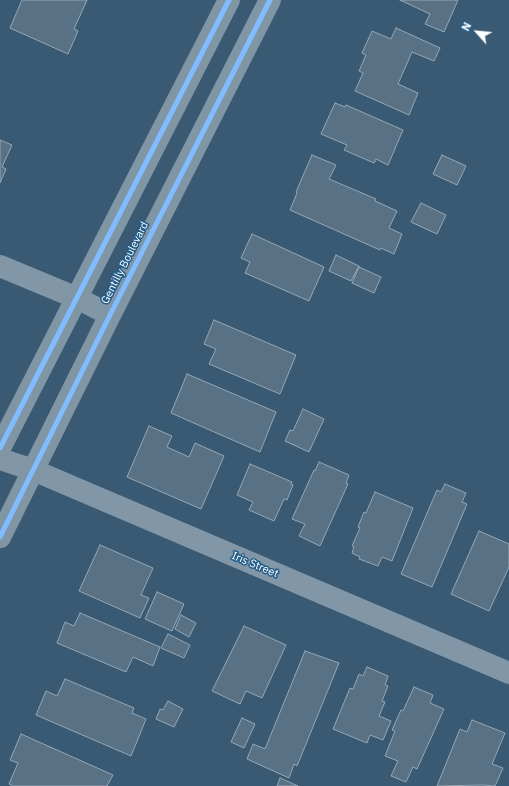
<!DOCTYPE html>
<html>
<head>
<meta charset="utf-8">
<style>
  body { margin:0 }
  #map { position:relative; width:509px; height:786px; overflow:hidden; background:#3a5a73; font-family:"IBM Plex Sans",sans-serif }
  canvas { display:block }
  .north { position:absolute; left:457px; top:12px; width:40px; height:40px; -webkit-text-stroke:3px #235d8a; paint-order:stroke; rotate:297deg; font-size:11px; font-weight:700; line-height:16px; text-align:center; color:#fff }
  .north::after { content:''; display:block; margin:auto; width:14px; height:18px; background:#fff; clip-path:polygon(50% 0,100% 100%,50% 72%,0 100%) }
</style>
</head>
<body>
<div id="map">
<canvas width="509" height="786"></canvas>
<div class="north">N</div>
</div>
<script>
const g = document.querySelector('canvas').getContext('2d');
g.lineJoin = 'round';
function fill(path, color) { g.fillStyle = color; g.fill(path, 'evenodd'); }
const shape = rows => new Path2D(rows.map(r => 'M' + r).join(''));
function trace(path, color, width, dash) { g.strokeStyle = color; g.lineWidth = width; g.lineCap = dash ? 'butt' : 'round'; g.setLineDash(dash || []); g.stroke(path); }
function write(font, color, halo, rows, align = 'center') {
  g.font = font + ' "IBM Plex Sans",sans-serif'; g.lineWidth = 3; g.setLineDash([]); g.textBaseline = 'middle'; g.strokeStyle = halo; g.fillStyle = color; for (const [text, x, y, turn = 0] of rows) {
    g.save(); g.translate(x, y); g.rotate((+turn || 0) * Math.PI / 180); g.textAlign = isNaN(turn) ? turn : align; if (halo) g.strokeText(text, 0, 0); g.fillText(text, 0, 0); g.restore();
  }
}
const building = shape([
  [22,0,87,0,74,29,78,31,68,54,10,28,22,0],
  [400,0,458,0,444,32,425,24,430,14,400,0],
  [396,28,440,48,434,61,412,52,398,84,418,93,409,115,355,91,363,73,359,71,366,55,362,53,372,31,391,39,396,28],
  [335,103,345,107,346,105,403,130,388,165,376,159,374,163,344,150,347,145,321,134,335,103],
  [0,140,12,145,2,167,6,169,0,183,0,140],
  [312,155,336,165,329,179,376,199,375,201,397,211,389,228,402,234,394,254,381,248,380,250,290,210,297,193,296,192,312,155],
  [442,155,466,166,457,185,433,174,442,155],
  [421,203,446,215,437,234,411,222,421,203],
  [252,234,324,267,309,301,245,273,250,262,241,258,252,234],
  [336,255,359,266,351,281,329,271,336,255],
  [359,267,381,277,374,293,352,283,359,267],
  [214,320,296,355,280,394,209,364,216,349,204,344,214,320],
  [187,374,276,412,260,452,171,413,187,374],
  [303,409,324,419,309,452,285,441,290,430,293,431,303,409],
  [149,426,172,436,167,447,189,457,195,443,224,456,201,509,127,477,149,426],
  [319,462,349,475,346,483,348,484,320,546,299,536,305,524,292,519,314,470,315,471,319,462],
  [250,464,292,482,291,484,293,485,287,500,284,499,274,521,249,510,253,502,237,495,250,464],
  [445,484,466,493,462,502,467,504,432,587,401,574,437,490,441,492,445,484],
  [375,492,413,508,392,561,382,557,378,566,359,559,360,557,352,553,354,547,352,546,360,528,358,527,364,512,366,513,375,492],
  [479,531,509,544,509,567,489,611,451,594,479,531],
  [100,545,153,568,141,595,149,598,140,618,79,591,100,545],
  [157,592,184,604,172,631,145,619,157,592],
  [80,613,160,647,153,666,133,657,126,672,57,643,65,622,74,626,80,613],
  [181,615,196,623,189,637,175,629,181,615],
  [244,626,286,645,262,698,246,691,240,704,212,691,244,626],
  [168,634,190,645,184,658,161,648,168,634],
  [305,651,339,663,297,766,294,764,289,778,247,759,253,744,265,749,305,651],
  [367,667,388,676,385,685,388,686,382,701,385,702,379,716,391,721,383,740,370,735,367,743,333,729,350,688,353,689,359,674,363,676,367,667],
  [65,679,134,708,132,713,146,719,131,756,36,715,46,691,57,696,65,679],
  [414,687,433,695,430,703,444,709,417,769,413,767,406,782,391,776,398,761,385,756,395,731,392,730,401,710,403,711,414,687],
  [168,701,183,709,174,727,156,719,160,709,163,710,168,701],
  [242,718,255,724,244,748,231,742,242,718],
  [472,720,505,733,492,764,503,768,495,786,483,785,437,786,460,729,467,732,472,720],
  [21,734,113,775,107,786,13,786,9,784,18,763,10,760,21,734],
  [280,778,298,786,277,786,280,778]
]);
fill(building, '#587185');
trace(building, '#95a8b6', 1);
trace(shape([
  [0,266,77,298,110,315],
  [0,459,33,470,509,673]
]), '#8196a7', 22);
trace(shape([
  [0,448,229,0],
  [0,537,110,315,270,0]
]), '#8096a5', 22);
trace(shape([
  [0,448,229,0],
  [0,537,110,315,270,0]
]), '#80bcff', 5);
write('11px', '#fff', '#235d8a', [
  ["Gentilly Boulevard",125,263,-63],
  ["Iris Street",255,565,23]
]);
</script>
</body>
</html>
